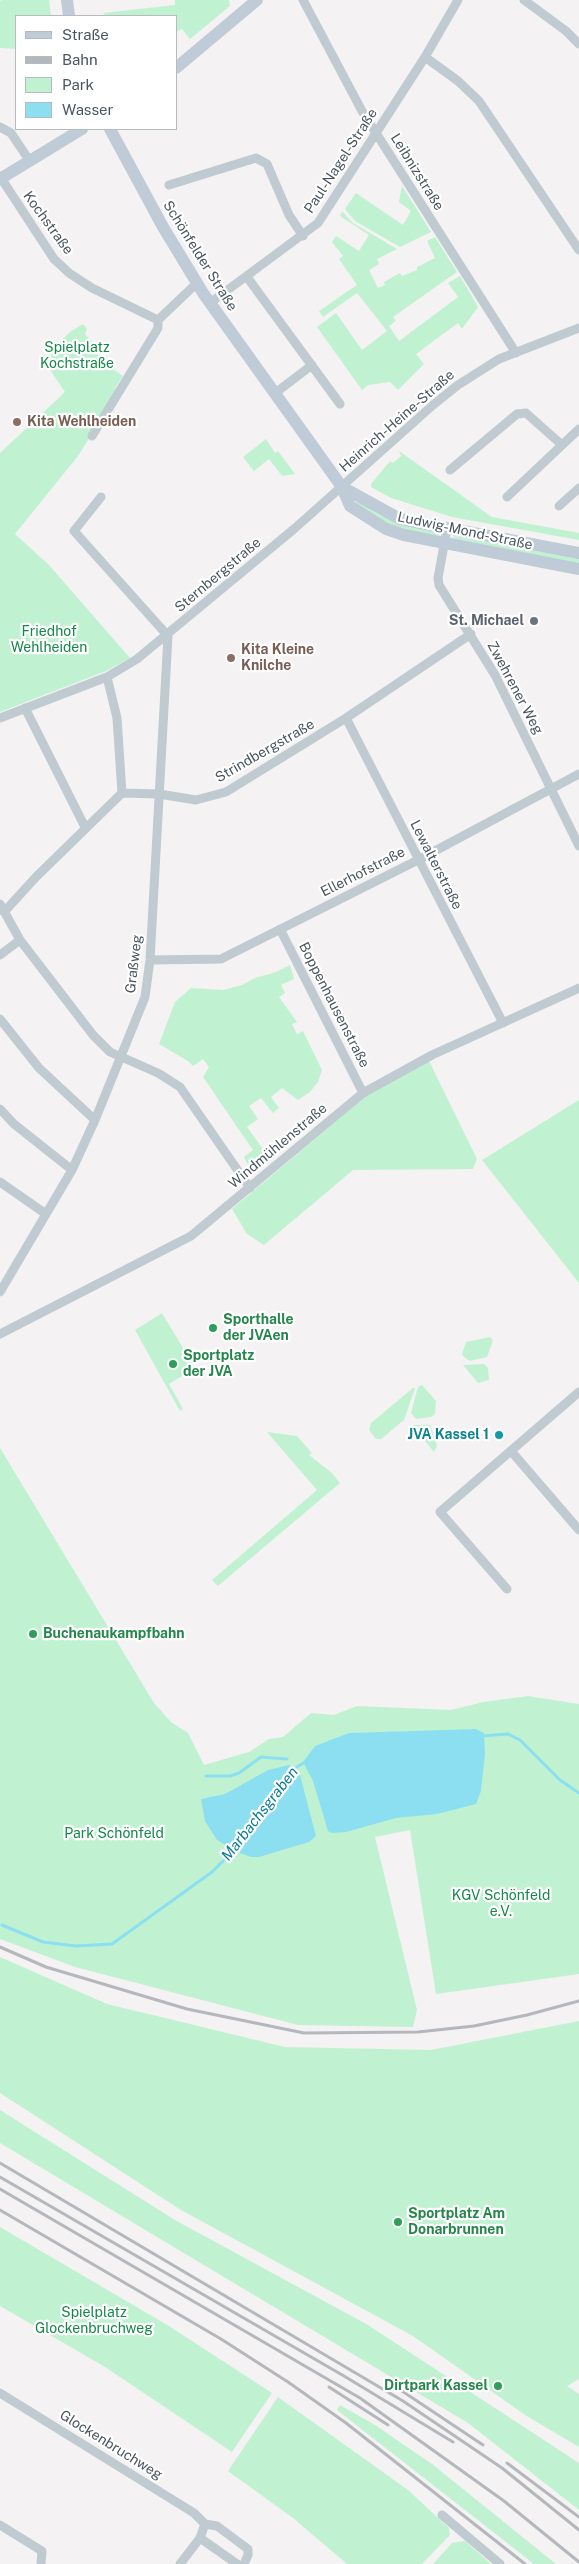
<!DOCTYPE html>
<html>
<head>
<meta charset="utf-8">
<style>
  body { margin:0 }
  #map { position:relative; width:579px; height:2564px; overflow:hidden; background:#f4f2f2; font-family:"Public Sans",sans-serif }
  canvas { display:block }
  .legend { position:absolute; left:15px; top:15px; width:162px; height:115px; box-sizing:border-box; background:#fff; border:1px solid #b6bbbf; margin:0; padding:6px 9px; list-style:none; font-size:15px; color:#495660 }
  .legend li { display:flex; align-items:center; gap:10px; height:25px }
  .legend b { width:25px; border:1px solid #b6bbbf }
</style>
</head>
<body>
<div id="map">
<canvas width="579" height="2564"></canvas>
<ul class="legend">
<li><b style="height:6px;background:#bfcbd6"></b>Straße</li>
<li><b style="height:6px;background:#b4b7bc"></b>Bahn</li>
<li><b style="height:14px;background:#c0f2d2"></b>Park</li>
<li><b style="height:14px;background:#8cdff0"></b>Wasser</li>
</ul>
</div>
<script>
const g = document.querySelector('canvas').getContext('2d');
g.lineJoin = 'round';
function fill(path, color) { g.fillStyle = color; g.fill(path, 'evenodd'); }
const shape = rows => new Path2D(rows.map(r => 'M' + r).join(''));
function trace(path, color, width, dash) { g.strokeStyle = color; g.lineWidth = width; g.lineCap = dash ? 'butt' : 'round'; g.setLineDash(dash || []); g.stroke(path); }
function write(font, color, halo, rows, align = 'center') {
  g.font = font + ' "Public Sans",sans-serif'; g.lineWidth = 4.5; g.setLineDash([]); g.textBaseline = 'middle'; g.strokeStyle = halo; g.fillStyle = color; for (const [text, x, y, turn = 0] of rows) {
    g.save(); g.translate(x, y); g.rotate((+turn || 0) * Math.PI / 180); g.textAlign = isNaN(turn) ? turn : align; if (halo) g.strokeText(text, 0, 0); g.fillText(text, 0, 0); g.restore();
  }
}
fill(shape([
  [2,0,49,0,51,16,16,16,16,49,0,48,0,1],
  [175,0,229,0,230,6,190,39,182,29,176,32,176,16,106,16,103,13,175,5],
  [402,186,431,232,400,247,355,221,345,209,356,193,403,225,411,211,399,202],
  [342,211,353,223,397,249,377,259,379,264,369,270,378,288,385,285,384,282,400,273,402,276,417,270,417,267,435,258,427,241,435,237,457,272,393,317,396,321,389,326,399,341,458,297,448,283,460,276,478,307,462,329,458,323,416,354,424,364,398,390,390,382,368,385,362,390,317,327,336,313,362,350,387,331,357,293,323,317,319,311,357,285,339,259,343,256,332,242,336,236,359,251,369,235,340,216],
  [83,324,87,329,85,334,97,347,99,360,123,376,115,388,118,393,78,456,15,534,49,565,130,658,106,671,0,712,0,453,65,392,43,359,70,332],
  [266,439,275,453,278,451,295,474,282,476,269,459,254,471,243,457],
  [399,451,492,517,579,533,579,540,452,517,391,498,371,487,371,484,390,461,393,463,401,456],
  [357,500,376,513,399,524,436,532,437,534,435,536,399,529,385,523,355,503],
  [455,536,579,559,579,564,452,538],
  [290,965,294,979,281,985,285,993,279,997,297,1022,292,1024,297,1034,303,1031,322,1070,318,1082,310,1092,298,1100,282,1088,271,1097,279,1108,273,1113,261,1098,249,1106,258,1119,247,1127,268,1156,251,1171,244,1157,253,1150,203,1077,209,1067,203,1059,193,1066,188,1061,159,1044,175,1002,191,988,223,990,242,985,255,978,276,972],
  [429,1061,477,1159,473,1169,353,1170,264,1245,247,1234,232,1209,366,1096],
  [579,1100,579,1283,482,1160],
  [162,1313,195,1368,169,1384,183,1409,180,1411,135,1330],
  [490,1337,493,1340,487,1357,470,1361,464,1357,462,1354,466,1342],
  [484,1364,488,1368,489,1380,478,1383,463,1365],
  [422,1385,436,1401,435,1414,431,1417,416,1419,411,1413,418,1387],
  [413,1388,415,1388,404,1420,381,1439,376,1439,369,1430,371,1423],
  [412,1425,430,1425,437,1446,434,1452],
  [267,1432,297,1436,312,1453,309,1455,332,1473,340,1483,218,1586,212,1580,317,1490],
  [0,1448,154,1703,171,1722,188,1733,204,1765,249,1752,269,1739,283,1737,311,1713,334,1715,357,1706,451,1710,484,1702,528,1696,579,1704,579,1974,436,1994,410,1830,375,1837,417,2010,413,2027,298,2025,75,1967,0,1939],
  [0,1957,107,2004,285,2047,431,2050,579,2021,579,2379,567,2386,579,2394,579,2447,525,2415,413,2336,181,2210,0,2093],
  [0,2110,175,2220,368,2325,579,2463,579,2510,468,2423,0,2143],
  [0,2227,169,2326,272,2393,232,2452,105,2367,0,2306],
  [278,2397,408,2490,449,2528,450,2535,422,2564,347,2564,293,2518,228,2471],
  [340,2405,375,2425,432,2464,556,2564,534,2564,337,2410],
  [465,2541,491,2564,433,2564,452,2543]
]), '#c0f2d2');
fill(shape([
  [476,1729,484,1733,485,1754,481,1791,476,1804,437,1814,396,1818,346,1832,332,1833,328,1831,313,1781,303,1762,315,1746,349,1733],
  [289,1765,299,1771,316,1836,309,1842,259,1857,251,1857,237,1852,222,1863,228,1850,224,1844,217,1840,205,1821,201,1799,225,1794,268,1770]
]), '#8cdff0');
trace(shape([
  [482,1736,508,1734,520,1740,560,1780,579,1793],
  [292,1770,305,1762],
  [206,1776,230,1776,239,1773,261,1757,287,1759],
  [2,1925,43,1942,76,1946,112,1944,212,1872,223,1861]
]), '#8cdff0', 3);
trace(shape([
  [303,0,362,111,516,353],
  [524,0,566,31,579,44],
  [425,57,458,81,479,101,579,250],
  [0,127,11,133,29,160],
  [1,178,54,259,69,273,92,288,158,320],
  [169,185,256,158,267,164,289,215,303,236],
  [247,277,340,404],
  [210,303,318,223,425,57,458,0],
  [274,394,312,365],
  [92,436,158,328,158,320,197,283],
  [450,470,517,414,526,413,562,445],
  [101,497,74,531,168,636],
  [507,497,579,429],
  [559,506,579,488],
  [447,529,438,578,439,585,495,675,579,846],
  [107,677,117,718,122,793],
  [25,708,85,827],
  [0,718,107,677,137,659,294,529,433,405,458,385,499,359,579,328],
  [346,718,503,1023],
  [0,904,20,940,93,1035,110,1052,158,1073,180,1087,250,1188],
  [4,912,36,877,122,793,159,794,196,800,226,792,346,718,471,634],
  [280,929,363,1093],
  [0,955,20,940],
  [150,960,221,959,418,860,579,774],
  [0,1019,39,1068,95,1120],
  [0,1109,14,1124,72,1170],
  [0,1182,46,1214],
  [0,1292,72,1170,95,1120,145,997,150,960,168,636],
  [0,1334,191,1236,363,1093,432,1055,579,988],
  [511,1451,579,1530],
  [507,1589,440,1512,579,1392],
  [0,2393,194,2513,205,2524,217,2526,248,2549,248,2555,244,2564],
  [442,2515,500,2564],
  [0,2525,42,2551,41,2564],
  [200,2538,237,2564],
  [180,2564,200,2538,205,2524]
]), '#bfcad1', 9);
trace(shape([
  [67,0,69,16],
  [176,68,257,0],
  [110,129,163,227,203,293,342,487,350,506,386,529,404,535,579,569],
  [0,179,82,129],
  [342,487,400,519,579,553]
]), '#bfcbd6', 12);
trace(shape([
  [0,1947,46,1967,187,2009,304,2033,418,2032,474,2026,527,2015,579,2001],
  [0,2163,403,2401,502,2468,579,2530],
  [0,2177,344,2376,453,2442],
  [0,2189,360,2398,504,2501,579,2562],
  [0,2210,221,2339,288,2382,346,2423,525,2564],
  [329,2387,388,2425],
  [402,2391,483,2445],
  [507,2463,579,2517]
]), '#b4b7bc', 3);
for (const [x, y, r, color] of [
  [17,422,5,"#8d6e63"],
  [534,621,5,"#6b7280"],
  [231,658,5,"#8d6e63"],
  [213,1328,5,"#2e9e5b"],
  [173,1364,5,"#2e9e5b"],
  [499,1435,5,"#0f9aa8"],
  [33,1634,5,"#2e9e5b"],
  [398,2222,5,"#2e9e5b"],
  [498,2386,5,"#2e9e5b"]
]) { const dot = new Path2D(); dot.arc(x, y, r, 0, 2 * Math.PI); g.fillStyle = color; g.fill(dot); trace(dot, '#fff', 2); }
write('14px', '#495660', '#fff', [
  ["Paul-Nagel-Straße",341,161,-57],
  ["Leibnizstraße",417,172,58],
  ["Kochstraße",48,223,54],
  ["Schönfelder Straße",200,256,58],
  ["Heinrich-Heine-Straße",397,421,-41],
  ["Ludwig-Mond-Straße",465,531,12],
  ["Sternbergstraße",218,575,-40],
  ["Zwehrener Weg",515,688,62],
  ["Strindbergstraße",265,751,-30],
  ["Lewalterstraße",436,865,63],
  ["Ellerhofstraße",363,872,-27],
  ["Graßweg",134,964,-83],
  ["Boppenhausenstraße",334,1005,63],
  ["Windmühlenstraße",278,1146,-40],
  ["Glockenbruchweg",111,2445,32]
]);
write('14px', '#148749', '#fff', [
  ["Spielplatz",77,348],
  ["Kochstraße",77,364],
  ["Friedhof",49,632],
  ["Wehlheiden",49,648],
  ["Park Schönfeld",114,1834],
  ["KGV Schönfeld",501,1896],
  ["e.V.",501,1912],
  ["Spielplatz",94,2313],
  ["Glockenbruchweg",94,2329]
]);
write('bold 14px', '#785e54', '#fff', [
  ["Kita Wehlheiden",27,422],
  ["Kita Kleine",241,650],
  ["Knilche",241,666]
], 'left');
write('bold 14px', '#5b616d', '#fff', [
  ["St. Michael",524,621]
], 'right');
write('bold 14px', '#27864d', '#fff', [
  ["Sporthalle",223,1320],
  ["der JVAen",223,1336],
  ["Sportplatz",183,1356],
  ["der JVA",183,1372],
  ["Buchenaukampfbahn",43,1634],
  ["Sportplatz Am",408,2214],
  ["Donarbrunnen",408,2230],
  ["Dirtpark Kassel",488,2386,"right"]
], 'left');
write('bold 14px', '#0d838f', '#fff', [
  ["JVA Kassel 1",489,1435]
], 'right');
write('italic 15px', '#097c94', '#fff', [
  ["Marbachsgraben",260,1814,-52]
]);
</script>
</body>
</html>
